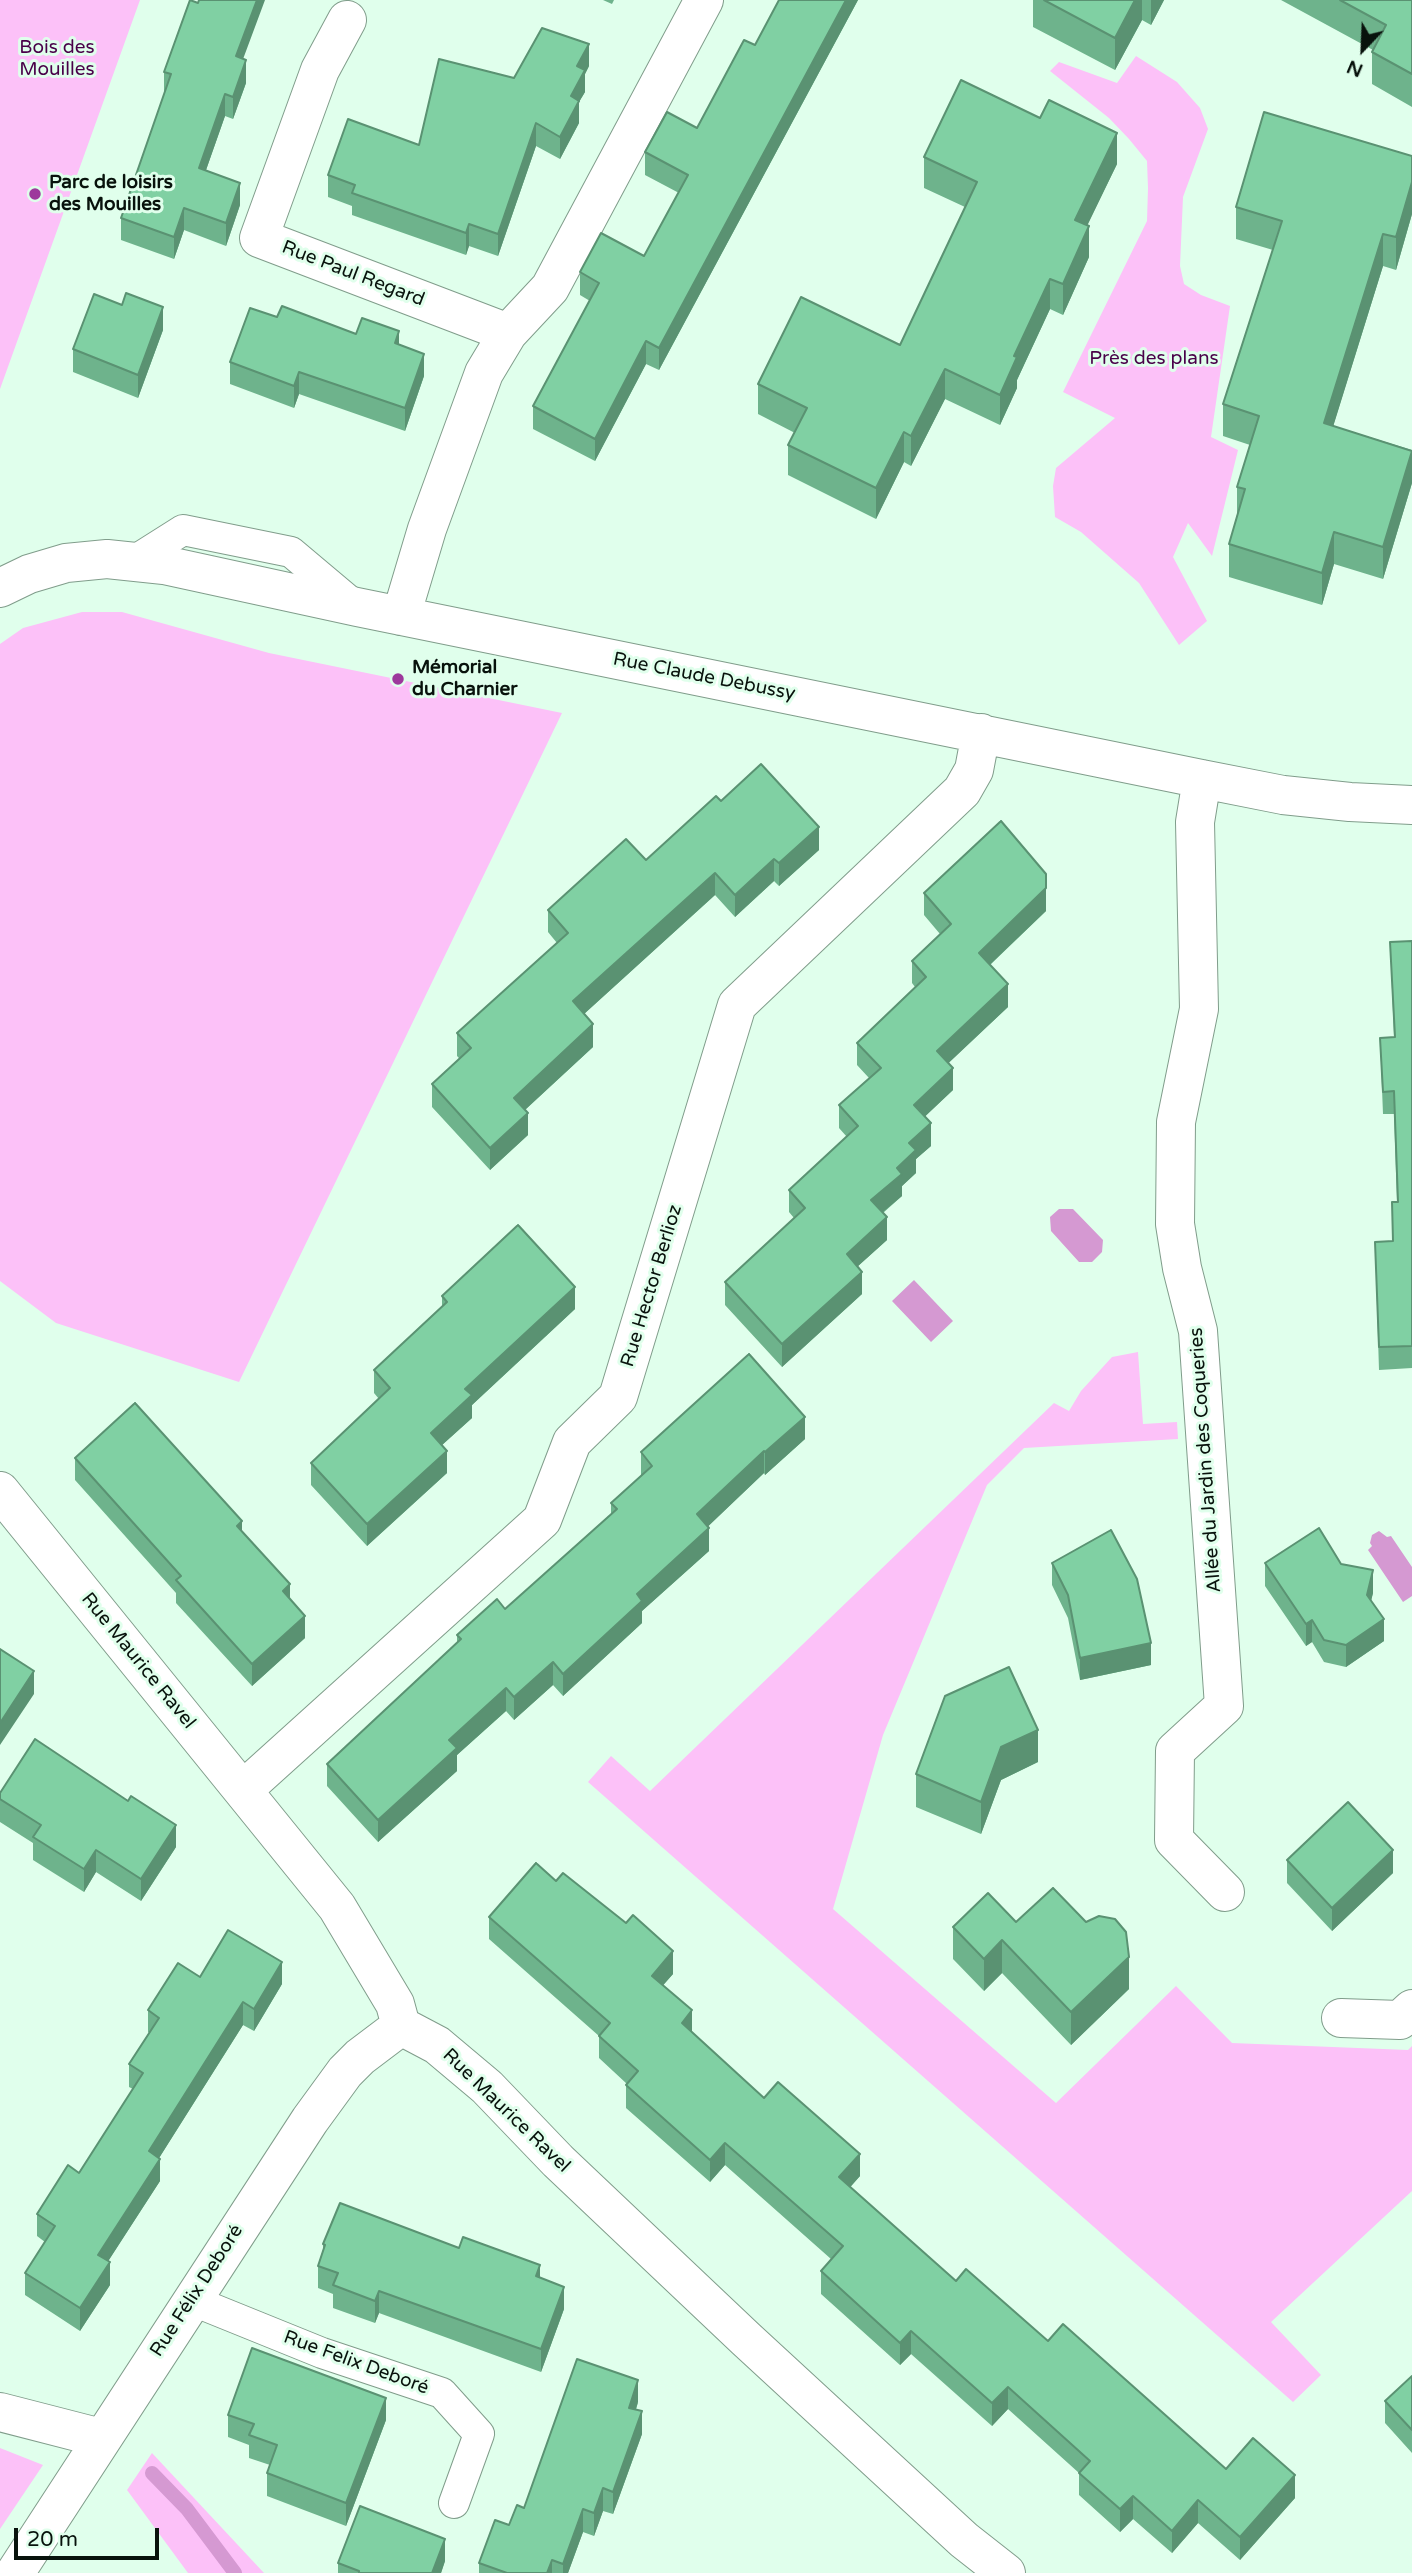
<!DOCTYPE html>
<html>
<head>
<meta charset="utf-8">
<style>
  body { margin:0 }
  #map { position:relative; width:1412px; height:2573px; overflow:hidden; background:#e0ffec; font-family:"Varela Round",sans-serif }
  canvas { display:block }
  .north { position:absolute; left:1328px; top:14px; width:70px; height:70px; -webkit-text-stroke:5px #e0ffec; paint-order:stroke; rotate:203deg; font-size:19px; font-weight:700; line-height:28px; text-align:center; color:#08120c }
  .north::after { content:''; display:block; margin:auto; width:24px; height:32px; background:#08120c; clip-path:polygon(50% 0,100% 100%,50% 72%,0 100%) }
  .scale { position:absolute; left:14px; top:2528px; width:145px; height:32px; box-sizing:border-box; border:4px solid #08120c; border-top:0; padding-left:9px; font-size:21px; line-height:24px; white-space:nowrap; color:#08120c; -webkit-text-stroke:5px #e0ffec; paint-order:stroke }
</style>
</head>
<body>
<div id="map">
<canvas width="1412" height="2573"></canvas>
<div class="north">N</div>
<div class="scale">20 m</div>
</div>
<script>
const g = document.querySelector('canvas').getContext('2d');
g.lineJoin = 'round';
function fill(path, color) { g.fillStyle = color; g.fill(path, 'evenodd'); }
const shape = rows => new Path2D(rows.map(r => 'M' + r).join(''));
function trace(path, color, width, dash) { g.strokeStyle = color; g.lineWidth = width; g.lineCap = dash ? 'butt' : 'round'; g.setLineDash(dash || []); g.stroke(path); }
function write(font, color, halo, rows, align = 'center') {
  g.font = font + ' "Varela Round",sans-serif'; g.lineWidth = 6; g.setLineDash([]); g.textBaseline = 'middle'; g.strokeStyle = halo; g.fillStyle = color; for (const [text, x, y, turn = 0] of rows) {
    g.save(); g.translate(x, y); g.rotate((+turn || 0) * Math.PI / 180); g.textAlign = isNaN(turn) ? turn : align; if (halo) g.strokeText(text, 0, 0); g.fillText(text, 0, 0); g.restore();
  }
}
fill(shape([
  [0,0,140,0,0,389],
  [1136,56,1177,82,1200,108,1208,129,1183,197,1180,266,1184,284,1201,295,1230,306,1211,437,1238,450,1212,556,1188,523,1173,557,1207,621,1179,645,1139,583,1081,532,1055,517,1053,486,1056,468,1115,418,1063,392,1147,221,1148,188,1147,161,1129,139,1109,118,1050,71,1059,62,1117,83],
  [82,612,122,612,269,653,562,713,239,1382,56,1323,0,1281,0,644,23,628],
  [1138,1352,1143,1424,1177,1422,1178,1439,1024,1448,987,1485,883,1735,833,1909,1056,2103,1176,1986,1232,2043,1408,2050,1412,2046,1412,2191,1271,2322,1321,2375,1293,2402,588,1782,611,1756,650,1791,1054,1403,1069,1411,1081,1391,1112,1357],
  [0,2448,43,2465,0,2529],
  [152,2453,264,2573,188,2573,127,2490]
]), '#fcc1f8');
fill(shape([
  [1059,1209,1073,1209,1103,1240,1102,1252,1092,1262,1079,1262,1051,1231,1050,1217],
  [914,1280,953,1321,931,1342,892,1301],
  [1379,1531,1387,1537,1391,1536,1412,1567,1412,1596,1403,1602,1368,1550,1372,1546,1370,1543,1372,1535]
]), '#d599d2');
trace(shape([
  [152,2473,187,2509,235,2573]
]), '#d599d2', 14);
const service = shape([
  [134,561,183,530,291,552,354,605],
  [191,2300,322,2353,442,2393,479,2434,454,2503]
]);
const minor = shape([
  [347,20,320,70,259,238,508,333],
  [0,588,29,574,66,563,107,559,164,565,357,607,1202,779,1283,795,1350,802,1412,805],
  [401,616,427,529,484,373,508,333,550,288,704,0],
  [1202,779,1195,822,1199,1009,1176,1122,1175,1224,1182,1268,1198,1331,1224,1706,1175,1751,1174,1840,1225,1892],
  [0,1491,337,1907,395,2004,401,2026,437,2045,487,2087,558,2161,746,2339,964,2540,1006,2573],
  [243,1790,542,1520,572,1442,618,1397,737,1005,962,791,974,770,981,733],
  [1341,2018,1400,2020,1412,2009],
  [0,2412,101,2438],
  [15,2573,310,2120,345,2072,360,2057,401,2026]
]);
trace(service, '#809d8b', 32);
trace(minor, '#809d8b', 40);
trace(service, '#fff', 30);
trace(minor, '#fff', 38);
fill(shape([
  [603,0,614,0,612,4],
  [779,0,858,0,659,370,646,364,595,461,533,429,533,406,590,301,580,295,580,272,644,256,679,193,645,175,645,152,697,128,755,45],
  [1033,0,1164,0,1151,25,1142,20,1115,70,1033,27],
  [1281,0,1412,0,1412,107,1372,84,1372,52,1373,50],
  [243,59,246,83,233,119,225,116,206,170,240,205,226,246,184,230,174,259,121,240,121,218,164,94,164,72],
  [589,66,585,74,585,92,579,102,579,123,560,159,536,146,498,256,469,246,466,255,352,215,352,206,328,197,328,175,419,145,514,78],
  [1412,156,1412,214,1396,270,1383,266,1333,426,1412,450,1412,483,1383,579,1334,564,1322,605,1229,577,1229,544,1237,515,1237,487,1250,445,1223,436,1223,404,1273,250,1236,239,1236,207],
  [924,157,1117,164,1087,225,1089,257,1063,315,1050,309,1017,380,1017,388,1000,425,945,399,911,466,904,462,876,519,788,475,788,445,795,433,758,414,758,384,900,345,965,207,924,188],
  [122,305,163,330,138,398,73,372,73,349],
  [277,317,399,344,424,376,405,431,299,394,294,408,230,384,230,362],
  [721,801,819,850,779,886,774,881,735,917,715,895,584,1014,593,1047,525,1110,528,1135,490,1170,432,1107,432,1084,460,1059,457,1056,457,1033,557,943,548,932,548,910,646,860],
  [924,893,1046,911,990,965,1008,1007,948,1063,953,1090,925,1116,931,1146,916,1159,916,1173,902,1186,902,1196,883,1213,887,1240,858,1266,862,1294,782,1367,725,1305,725,1282,794,1218,789,1212,789,1190,847,1137,839,1128,839,1105,869,1078,857,1065,857,1043,915,987,912,983,912,961,940,934,924,915],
  [1412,941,1412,1368,1379,1370,1375,1242,1393,1241,1397,1202,1394,1114,1383,1114,1380,1038,1394,1037,1390,942],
  [442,1296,575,1309,472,1405,472,1418,442,1445,447,1473,367,1546,311,1485,311,1463,379,1399,374,1393,374,1370,442,1308],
  [805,1439,765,1475,764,1473,707,1527,709,1551,642,1611,642,1623,563,1696,553,1685,514,1720,506,1711,457,1755,457,1771,378,1842,327,1786,327,1764,457,1643,457,1635,505,1609,611,1514,611,1503,641,1476,641,1452],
  [75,1458,242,1532,290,1599,305,1638,252,1686,176,1603,176,1593,75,1480],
  [1052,1563,1151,1665,1080,1680,1068,1618,1052,1585],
  [1265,1563,1341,1564,1373,1593,1371,1600,1384,1641,1346,1667,1324,1662,1312,1642,1306,1646,1265,1586],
  [1038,1762,1001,1780,981,1834,916,1807,916,1774],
  [0,1793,176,1847,141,1901,96,1872,84,1892,33,1860,33,1843,0,1822],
  [1287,1860,1393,1873,1332,1931,1287,1883],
  [556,1881,673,1974,663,1985,692,2032,764,2098,860,2176,850,2187,956,2281,1048,2341,1226,2469,1295,2498,1240,2560,1198,2523,1172,2553,1133,2519,1120,2532,1079,2495,1079,2473,1008,2409,992,2426,911,2354,900,2365,821,2294,821,2271,831,2259,725,2165,710,2182,626,2108,626,2085,627,2084,599,2058,599,2036,489,1939,489,1917],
  [1016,1922,1129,1989,1071,2045,1002,1973,984,1991,953,1959,953,1927],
  [200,1977,282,1984,254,2031,243,2025,159,2158,160,2181,108,2261,110,2285,80,2331,25,2295,25,2273,45,2242,37,2236,37,2214,79,2173,133,2089,129,2087,129,2064,149,2033,148,2032,148,2010],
  [323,2244,459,2248,540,2278,564,2309,541,2372,379,2313,375,2323,333,2308,333,2294,318,2288,318,2266,323,2250],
  [1412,2376,1412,2453,1385,2423,1385,2401],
  [638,2402,636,2410,642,2434,613,2514,603,2511,594,2536,583,2532,568,2573,479,2573,479,2563,509,2525,524,2508],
  [228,2415,386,2420,346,2526,267,2496,267,2473,270,2465,249,2458,249,2445,228,2437],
  [445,2561,441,2573,338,2573,338,2563]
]), '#6eb38c');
fill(shape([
  [257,0,265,0,236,78,236,56],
  [846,0,858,0,659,370,659,348],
  [1135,0,1142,0,1142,20,1115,70,1115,38],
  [1151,0,1164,0,1151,25],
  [589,44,589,66,585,74,585,92,579,102,579,123,560,159,560,137,571,96,577,66],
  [246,60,246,83,233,119,233,97],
  [225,94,225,116,199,190,199,168],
  [536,123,536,146,498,256,498,234],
  [1117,133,1117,164,1075,251,1075,220],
  [1412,182,1412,214,1396,270,1396,237],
  [240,183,240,205,226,246,226,223],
  [184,208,184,230,174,259,174,237],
  [469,224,469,246,466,255,466,233],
  [1089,226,1089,257,1063,315,1063,284],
  [1383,234,1383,266,1324,456,1324,423],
  [1050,279,1050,309,1017,380,1017,388,1000,425,1000,395,1014,356],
  [163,307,163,330,138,398,138,375],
  [399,331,399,353,395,343],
  [646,341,646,364,595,461,595,439],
  [424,354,424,376,405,431,405,408],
  [945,369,945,399,911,466,911,436],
  [299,372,299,394,294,408,294,386],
  [904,432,904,462,876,519,876,488],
  [1412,451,1412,483,1383,579,1383,547],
  [1334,532,1334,564,1322,605,1322,573],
  [819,827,819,850,779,886,779,863],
  [774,859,774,881,735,917,735,895],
  [715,873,715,895,573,1024,573,1001],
  [1046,888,1046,911,979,975,979,953],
  [1008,984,1008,1007,937,1074,937,1051],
  [593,1024,593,1047,514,1120,514,1098],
  [953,1068,953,1090,914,1127,914,1105],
  [528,1113,528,1135,490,1170,490,1148],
  [931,1123,931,1146,916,1159,916,1173,902,1186,902,1196,871,1222,871,1200,897,1168,909,1143],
  [887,1217,887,1240,847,1276,847,1254],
  [862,1272,862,1294,782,1367,782,1344],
  [575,1287,575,1309,472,1405,472,1418,431,1455,431,1433,465,1389],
  [805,1417,805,1439,765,1475,765,1452],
  [447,1451,447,1473,367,1546,367,1524],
  [764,1451,764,1473,697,1537,697,1514],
  [242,1521,242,1543,237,1526],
  [709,1528,709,1551,642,1611,642,1623,563,1696,563,1674,637,1594],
  [1373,1570,1373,1593,1367,1618,1367,1595],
  [290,1584,290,1606,283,1591],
  [305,1616,305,1638,252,1686,252,1664],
  [1384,1619,1384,1641,1346,1667,1346,1645],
  [1312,1620,1312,1642,1306,1646,1306,1624],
  [1151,1643,1151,1665,1080,1680,1080,1658],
  [553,1662,553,1685,514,1720,514,1697],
  [34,1671,34,1694,0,1745,0,1723],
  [506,1688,506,1711,457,1755,457,1771,378,1842,378,1820,449,1740],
  [1038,1730,1038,1762,1001,1780,981,1834,981,1802,1001,1747],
  [176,1825,176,1847,141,1901,141,1879],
  [96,1850,96,1872,84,1892,84,1869],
  [1393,1850,1393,1873,1332,1931,1332,1908],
  [1002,1940,1002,1973,984,1991,984,1959],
  [673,1951,673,1974,652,1998,652,1976],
  [1129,1957,1129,1989,1071,2045,1071,2012],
  [282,1962,282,1984,254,2031,254,2009],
  [243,2002,243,2025,149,2174,149,2151],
  [692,2010,692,2032,682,2023],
  [725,2143,725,2165,710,2182,710,2160],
  [860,2154,860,2176,839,2200,839,2177],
  [160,2159,160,2181,98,2277,98,2255],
  [110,2262,110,2285,80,2331,80,2308],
  [540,2265,540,2287,536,2276],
  [564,2287,564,2309,541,2372,541,2349],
  [379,2291,379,2313,375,2323,375,2301],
  [911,2331,911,2354,900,2365,900,2343],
  [638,2380,638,2402,629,2430,629,2408],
  [1008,2387,1008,2409,992,2426,992,2403],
  [386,2398,386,2420,346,2526,346,2503],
  [642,2411,642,2434,613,2514,613,2492],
  [1295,2475,1295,2498,1240,2560,1240,2537],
  [603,2488,603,2511,594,2536,594,2513],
  [1133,2496,1133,2519,1120,2532,1120,2509],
  [1198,2500,1198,2523,1172,2553,1172,2531],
  [583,2509,583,2532,568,2573,563,2573,563,2564],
  [445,2539,445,2561,441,2573,432,2573],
  [552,2560,552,2573,547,2573]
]), '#5a9272');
const building = shape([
  [190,0,198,3,199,0,257,0,236,56,246,60,233,97,225,94,199,168,240,183,226,223,184,208,174,237,121,218,171,74,164,72,190,0],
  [779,0,846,0,659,348,646,341,595,439,533,406,599,283,580,272,601,233,644,256,688,175,645,152,667,112,697,128,744,40,755,45,779,0],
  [1044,0,1135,0,1115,38,1044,0],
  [1340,0,1412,0,1412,74,1372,52,1386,25,1340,0],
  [542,28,589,44,577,66,585,70,571,96,579,101,560,137,536,123,498,234,469,224,466,233,352,193,355,185,328,175,348,119,419,145,439,59,514,78,542,28],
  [961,80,1040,118,1049,100,1117,133,1075,220,1089,226,1063,284,1050,279,1014,356,1017,357,1000,395,945,369,911,436,904,432,876,488,788,445,807,408,758,384,801,297,900,345,977,182,924,157,961,80],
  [1264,112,1412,156,1412,182,1396,237,1383,234,1324,423,1412,451,1383,547,1334,532,1322,573,1229,544,1245,489,1237,487,1259,416,1223,404,1282,221,1236,207,1264,112],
  [126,293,163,307,138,375,73,349,94,294,122,305,126,293],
  [282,306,356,334,362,318,399,331,395,343,424,354,405,408,299,372,294,386,230,362,250,308,277,317,282,306],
  [761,764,819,827,779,863,774,859,735,895,715,873,573,1001,593,1024,514,1098,528,1113,490,1148,432,1084,471,1048,457,1033,568,933,548,910,626,839,646,860,716,796,721,801,761,764],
  [1001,821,1046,874,1046,888,979,953,1008,984,937,1051,953,1068,914,1105,931,1123,909,1143,916,1150,897,1168,902,1174,871,1200,887,1217,847,1254,862,1272,782,1344,725,1282,805,1208,789,1190,858,1126,839,1105,881,1068,857,1043,926,977,912,961,951,924,924,893,1001,821],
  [1412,941,1412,1346,1379,1347,1375,1242,1393,1241,1392,1202,1398,1202,1394,1091,1383,1092,1380,1038,1395,1037,1390,942,1412,941],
  [518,1225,575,1287,465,1389,472,1395,431,1433,447,1451,367,1524,311,1463,390,1388,374,1370,447,1302,442,1296,518,1225],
  [749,1354,805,1417,765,1452,764,1451,697,1514,709,1528,637,1594,642,1601,563,1674,553,1662,514,1697,506,1688,449,1740,457,1748,378,1820,327,1764,461,1639,457,1635,497,1599,505,1609,617,1509,611,1503,652,1466,641,1452,749,1354],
  [135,1403,242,1521,237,1526,290,1584,283,1591,305,1616,252,1664,176,1580,181,1576,75,1458,135,1403],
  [1319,1528,1341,1564,1373,1570,1367,1595,1384,1619,1346,1645,1324,1640,1312,1620,1306,1624,1265,1563,1319,1528],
  [1111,1530,1137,1579,1151,1643,1080,1658,1068,1595,1052,1563,1111,1530],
  [0,1649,34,1671,0,1723,0,1649],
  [1009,1667,1038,1730,1001,1747,981,1802,916,1774,945,1696,1009,1667],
  [35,1739,128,1801,131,1796,176,1825,141,1879,96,1850,84,1869,33,1837,41,1825,0,1799,0,1793,35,1739],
  [1348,1802,1393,1850,1332,1908,1287,1860,1348,1802],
  [536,1863,556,1881,563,1873,626,1923,633,1915,673,1951,652,1976,692,2010,682,2023,764,2098,778,2082,860,2154,839,2177,956,2281,966,2269,1048,2341,1063,2324,1226,2469,1253,2438,1295,2475,1240,2537,1198,2500,1172,2531,1133,2496,1120,2509,1079,2473,1090,2461,1008,2387,992,2403,911,2331,900,2343,821,2271,843,2246,725,2143,710,2160,626,2085,638,2071,599,2036,610,2023,489,1917,536,1863],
  [1053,1888,1086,1922,1099,1916,1115,1919,1126,1932,1129,1957,1071,2012,1002,1940,984,1959,953,1927,988,1893,1016,1922,1053,1888],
  [228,1930,282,1962,254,2009,243,2002,149,2151,160,2159,98,2255,110,2262,80,2308,25,2273,55,2226,37,2214,68,2165,79,2173,143,2073,129,2064,159,2018,148,2010,178,1963,200,1977,228,1930],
  [340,2203,459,2248,463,2237,540,2265,536,2276,564,2287,541,2349,379,2291,375,2301,333,2285,338,2273,318,2266,325,2245,323,2244,340,2203],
  [252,2348,386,2398,346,2503,267,2473,277,2445,249,2435,254,2424,228,2415,252,2348],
  [577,2359,638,2380,629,2408,642,2411,613,2492,603,2488,594,2513,583,2509,563,2564,552,2560,547,2573,507,2573,479,2563,495,2520,509,2525,517,2505,524,2508,577,2359],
  [1412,2376,1412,2430,1385,2401,1412,2376],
  [360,2506,445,2539,432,2573,359,2573,359,2571,338,2563,360,2506]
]);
fill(building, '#80d0a3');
trace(building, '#5a9272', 2);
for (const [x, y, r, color] of [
  [35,194,7,"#9d389c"],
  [398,679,7,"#9d389c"]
]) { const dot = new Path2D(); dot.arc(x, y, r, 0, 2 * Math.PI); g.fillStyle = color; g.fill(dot); trace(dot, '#e0ffec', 2.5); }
write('19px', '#490049', '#e0ffec', [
  ["Bois des",57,48],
  ["Mouilles",57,70],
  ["Près des plans",1154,359]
]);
write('bold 19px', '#08120c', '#e0ffec', [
  ["Parc de loisirs",49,183],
  ["des Mouilles",49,205],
  ["Mémorial",412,668],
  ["du Charnier",412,690]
], 'left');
write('19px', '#08120c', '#e0ffec', [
  ["Rue Paul Regard",353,274,21],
  ["Rue Claude Debussy",704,677,11],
  ["Rue Hector Berlioz",652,1286,-73],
  ["Allée du Jardin des Coqueries",1206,1460,-94],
  ["Rue Maurice Ravel",138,1661,51],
  ["Rue Maurice Ravel",506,2111,44],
  ["Rue Félix Deboré",197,2291,-57],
  ["Rue Felix Deboré",356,2363,20]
]);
</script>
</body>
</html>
